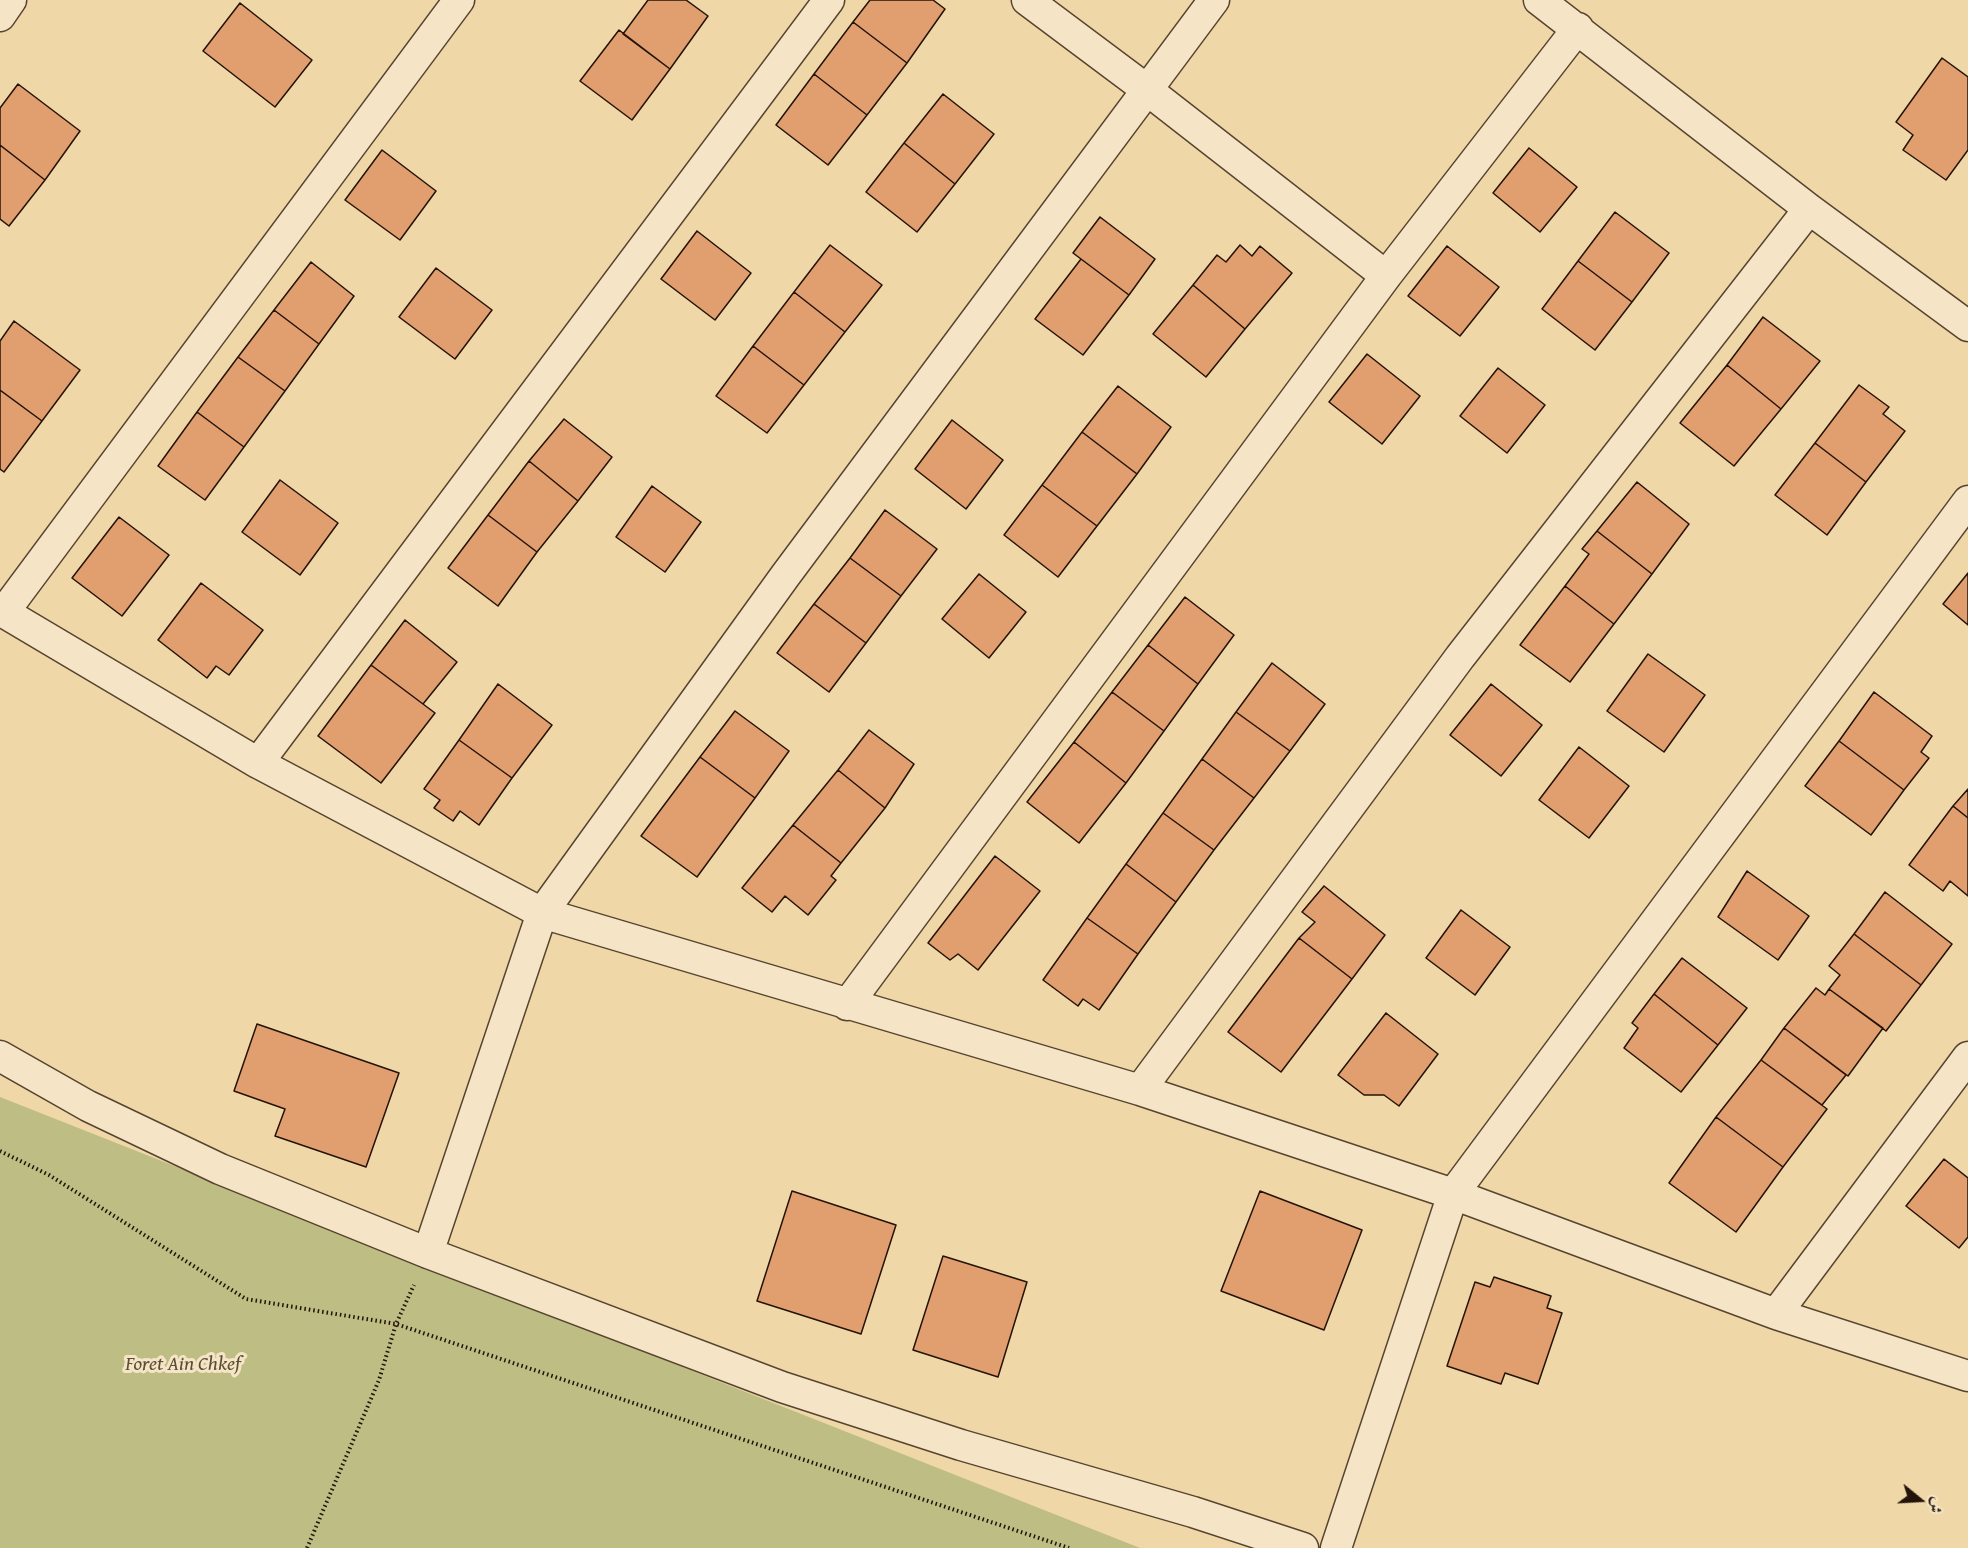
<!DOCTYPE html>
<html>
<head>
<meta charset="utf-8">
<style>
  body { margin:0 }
  #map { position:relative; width:1968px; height:1548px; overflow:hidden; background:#efd7a7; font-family:"Gentium Book Plus",Amiri,serif }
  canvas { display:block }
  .north { position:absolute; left:1890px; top:1470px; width:60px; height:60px; -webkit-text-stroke:4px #f5e5c6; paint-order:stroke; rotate:108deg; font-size:16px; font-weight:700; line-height:24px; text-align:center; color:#241309 }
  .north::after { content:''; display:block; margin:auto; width:21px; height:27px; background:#241309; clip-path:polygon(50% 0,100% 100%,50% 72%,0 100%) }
</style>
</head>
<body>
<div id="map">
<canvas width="1968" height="1548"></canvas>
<div class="north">ش</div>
</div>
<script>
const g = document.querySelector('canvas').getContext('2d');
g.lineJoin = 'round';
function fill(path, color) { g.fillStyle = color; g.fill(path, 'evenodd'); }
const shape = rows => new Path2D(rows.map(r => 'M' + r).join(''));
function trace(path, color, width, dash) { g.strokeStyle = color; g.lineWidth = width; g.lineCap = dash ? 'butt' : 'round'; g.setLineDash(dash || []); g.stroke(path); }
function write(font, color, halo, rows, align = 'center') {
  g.font = font + ' "Gentium Book Plus",serif'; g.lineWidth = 6; g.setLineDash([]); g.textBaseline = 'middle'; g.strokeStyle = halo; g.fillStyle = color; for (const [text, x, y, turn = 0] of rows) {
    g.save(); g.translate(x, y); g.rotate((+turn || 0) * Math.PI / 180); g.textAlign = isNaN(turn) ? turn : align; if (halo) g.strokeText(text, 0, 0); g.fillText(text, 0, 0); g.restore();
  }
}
fill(shape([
  [0,1097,1140,1548,0,1548]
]), '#bdbd84');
const building = shape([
  [648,0,686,0,708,16,670,69,623,34,648,0],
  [870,0,933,0,945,9,907,63,853,22,870,0],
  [240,3,312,60,275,107,203,51,240,3],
  [853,22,907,63,867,115,814,74,853,22],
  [619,30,670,69,632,120,580,81,619,30],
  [1942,58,1968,77,1968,150,1946,180,1903,150,1913,135,1896,122,1942,58],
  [814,74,867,115,828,165,776,125,814,74],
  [18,84,80,131,45,180,0,145,0,108,18,84],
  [943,94,994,134,955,184,904,143,943,94],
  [904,143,955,184,917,232,866,192,904,143],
  [0,145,45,180,9,226,0,219,0,145],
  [1529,148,1577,187,1540,232,1493,193,1529,148],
  [382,150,436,191,400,240,345,200,382,150],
  [1615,212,1669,253,1632,302,1578,261,1615,212],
  [1100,217,1155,259,1129,295,1073,253,1100,217],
  [697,231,751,273,715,320,661,279,697,231],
  [830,245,882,285,845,332,794,292,830,245],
  [1240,245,1252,256,1260,246,1292,273,1245,329,1193,285,1217,255,1226,262,1240,245],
  [1447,246,1499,287,1460,336,1408,296,1447,246],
  [1081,259,1129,295,1083,355,1035,319,1081,259],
  [1578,261,1632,302,1595,350,1542,309,1578,261],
  [311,262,354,296,319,344,274,310,311,262],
  [436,268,492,310,455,359,399,317,436,268],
  [1193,285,1245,329,1206,377,1153,334,1193,285],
  [794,292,845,332,804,385,753,346,794,292],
  [274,310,319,344,285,391,238,357,274,310],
  [1763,317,1820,361,1781,409,1727,365,1763,317],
  [14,321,80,370,42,421,0,390,0,341,14,321],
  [753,346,804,385,767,433,716,396,753,346],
  [1367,354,1420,396,1382,444,1329,402,1367,354],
  [238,357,285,391,244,447,197,412,238,357],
  [1727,365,1781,409,1734,466,1680,423,1727,365],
  [1498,368,1545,405,1507,453,1460,416,1498,368],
  [1859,385,1889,407,1883,414,1905,431,1866,482,1815,443,1859,385],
  [1118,386,1171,427,1137,474,1082,432,1118,386],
  [0,390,42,421,4,472,0,469,0,390],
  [197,412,244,447,205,500,158,466,197,412],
  [564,419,612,457,578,501,529,461,564,419],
  [952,420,1003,460,966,509,915,469,952,420],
  [1082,432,1137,474,1097,526,1042,485,1082,432],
  [1815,443,1866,482,1827,535,1775,495,1815,443],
  [529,461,578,501,537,552,488,515,529,461],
  [280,480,338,523,300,575,242,532,280,480],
  [1637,482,1689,524,1652,574,1597,531,1637,482],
  [1042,485,1097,526,1058,577,1004,535,1042,485],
  [652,486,701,522,665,572,616,537,652,486],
  [885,510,937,549,901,596,850,558,885,510],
  [488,515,537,552,498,606,448,568,488,515],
  [119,517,169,555,122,616,72,578,119,517],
  [1597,531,1652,574,1614,624,1565,586,1589,554,1582,549,1597,531],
  [850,558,901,596,866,643,814,604,850,558],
  [1968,573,1968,625,1943,604,1968,573],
  [979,574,1026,612,989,658,942,619,979,574],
  [201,583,263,630,229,675,216,666,207,678,158,640,201,583],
  [1565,586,1614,624,1570,682,1520,645,1565,586],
  [1185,597,1234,635,1198,684,1148,645,1185,597],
  [814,604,866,643,829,692,777,653,814,604],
  [405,620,457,662,423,704,371,665,405,620],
  [1148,645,1198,684,1164,731,1112,692,1148,645],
  [1648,654,1705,695,1664,752,1607,711,1648,654],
  [1272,663,1325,704,1290,751,1236,712,1272,663],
  [371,665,435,713,381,783,318,736,371,665],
  [498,684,552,725,512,778,459,740,498,684],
  [1491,684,1542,725,1501,776,1450,735,1491,684],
  [1112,692,1164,731,1126,783,1074,742,1112,692],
  [1874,692,1932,736,1921,752,1929,758,1904,790,1839,741,1874,692],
  [735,711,789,751,755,798,700,757,735,711],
  [1236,712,1290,751,1254,798,1202,759,1236,712],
  [869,730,914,764,885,808,838,770,869,730],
  [459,740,512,778,479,825,460,811,453,821,434,808,440,800,424,789,459,740],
  [1839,741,1904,790,1871,835,1805,786,1839,741],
  [1074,742,1126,783,1079,843,1027,802,1074,742],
  [1579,747,1629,786,1589,838,1539,800,1579,747],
  [700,757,755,798,697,877,641,836,700,757],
  [1202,759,1254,798,1214,850,1163,813,1202,759],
  [838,770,885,808,841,863,793,825,838,770],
  [1968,789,1968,818,1953,806,1968,789],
  [1953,806,1968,818,1968,896,1950,881,1943,891,1909,865,1953,806],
  [1163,813,1214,850,1176,902,1126,864,1163,813],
  [793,825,841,863,831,876,836,880,808,915,785,896,772,912,742,888,793,825],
  [995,856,1040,891,978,970,958,954,950,960,928,943,995,856],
  [1126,864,1176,902,1138,954,1087,918,1126,864],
  [1747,871,1809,916,1778,960,1718,917,1747,871],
  [1324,886,1385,935,1352,979,1299,938,1315,922,1302,912,1324,886],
  [1885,892,1952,944,1921,985,1854,934,1885,892],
  [1461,910,1510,947,1475,995,1426,958,1461,910],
  [1087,918,1138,954,1099,1010,1083,999,1078,1006,1043,980,1087,918],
  [1854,934,1921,985,1886,1031,1829,989,1840,975,1829,966,1854,934],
  [1299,938,1352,979,1281,1072,1228,1032,1299,938],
  [1682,958,1747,1008,1718,1045,1654,994,1682,958],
  [1816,988,1825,995,1829,989,1883,1028,1848,1076,1784,1028,1816,988],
  [1654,994,1718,1045,1681,1092,1624,1048,1638,1028,1632,1023,1654,994],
  [1386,1013,1438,1054,1399,1106,1384,1095,1364,1095,1338,1075,1386,1013],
  [257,1024,399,1073,366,1167,275,1136,285,1109,234,1091,257,1024],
  [1784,1028,1846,1075,1822,1105,1761,1060,1784,1028],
  [1761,1060,1827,1109,1783,1167,1716,1117,1761,1060],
  [1716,1117,1783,1167,1736,1232,1669,1183,1716,1117],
  [1944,1159,1968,1178,1968,1237,1959,1248,1906,1206,1944,1159],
  [792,1191,896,1225,861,1334,757,1301,792,1191],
  [1260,1191,1362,1230,1324,1330,1221,1291,1260,1191],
  [943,1256,1027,1282,998,1377,913,1350,943,1256],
  [1494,1277,1551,1296,1547,1308,1562,1313,1538,1384,1505,1373,1501,1384,1447,1366,1475,1282,1490,1287,1494,1277]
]);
fill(building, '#e19e6f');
trace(building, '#241309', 1.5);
const minor = shape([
  [1027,0,1146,89,1386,276],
  [1539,0,1809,209,1968,326],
  [0,16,11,0],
  [0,610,258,763,542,913,1140,1090,1453,1194,1776,1314,1968,1376],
  [4,612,459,0],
  [258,763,829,0],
  [847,1005,1386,276,1578,28],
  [0,1056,88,1106,220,1169,428,1253,782,1387,961,1445,1193,1512,1303,1548],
  [1140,1090,1460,657,1809,209],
  [428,1253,542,913,785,576,1214,0],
  [1776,1314,1968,1057],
  [1336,1548,1453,1194,1968,501]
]);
trace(minor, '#574430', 33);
trace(shape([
  [0,1151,49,1175,246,1299,396,1324,1069,1548],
  [307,1548,379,1380,396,1324,414,1285]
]), '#241309', 4, [1.5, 3]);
trace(minor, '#f5e5c6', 30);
write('italic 20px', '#5a4e34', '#f5e5c6', [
  ["Foret Ain Chkef",183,1365]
]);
</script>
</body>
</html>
